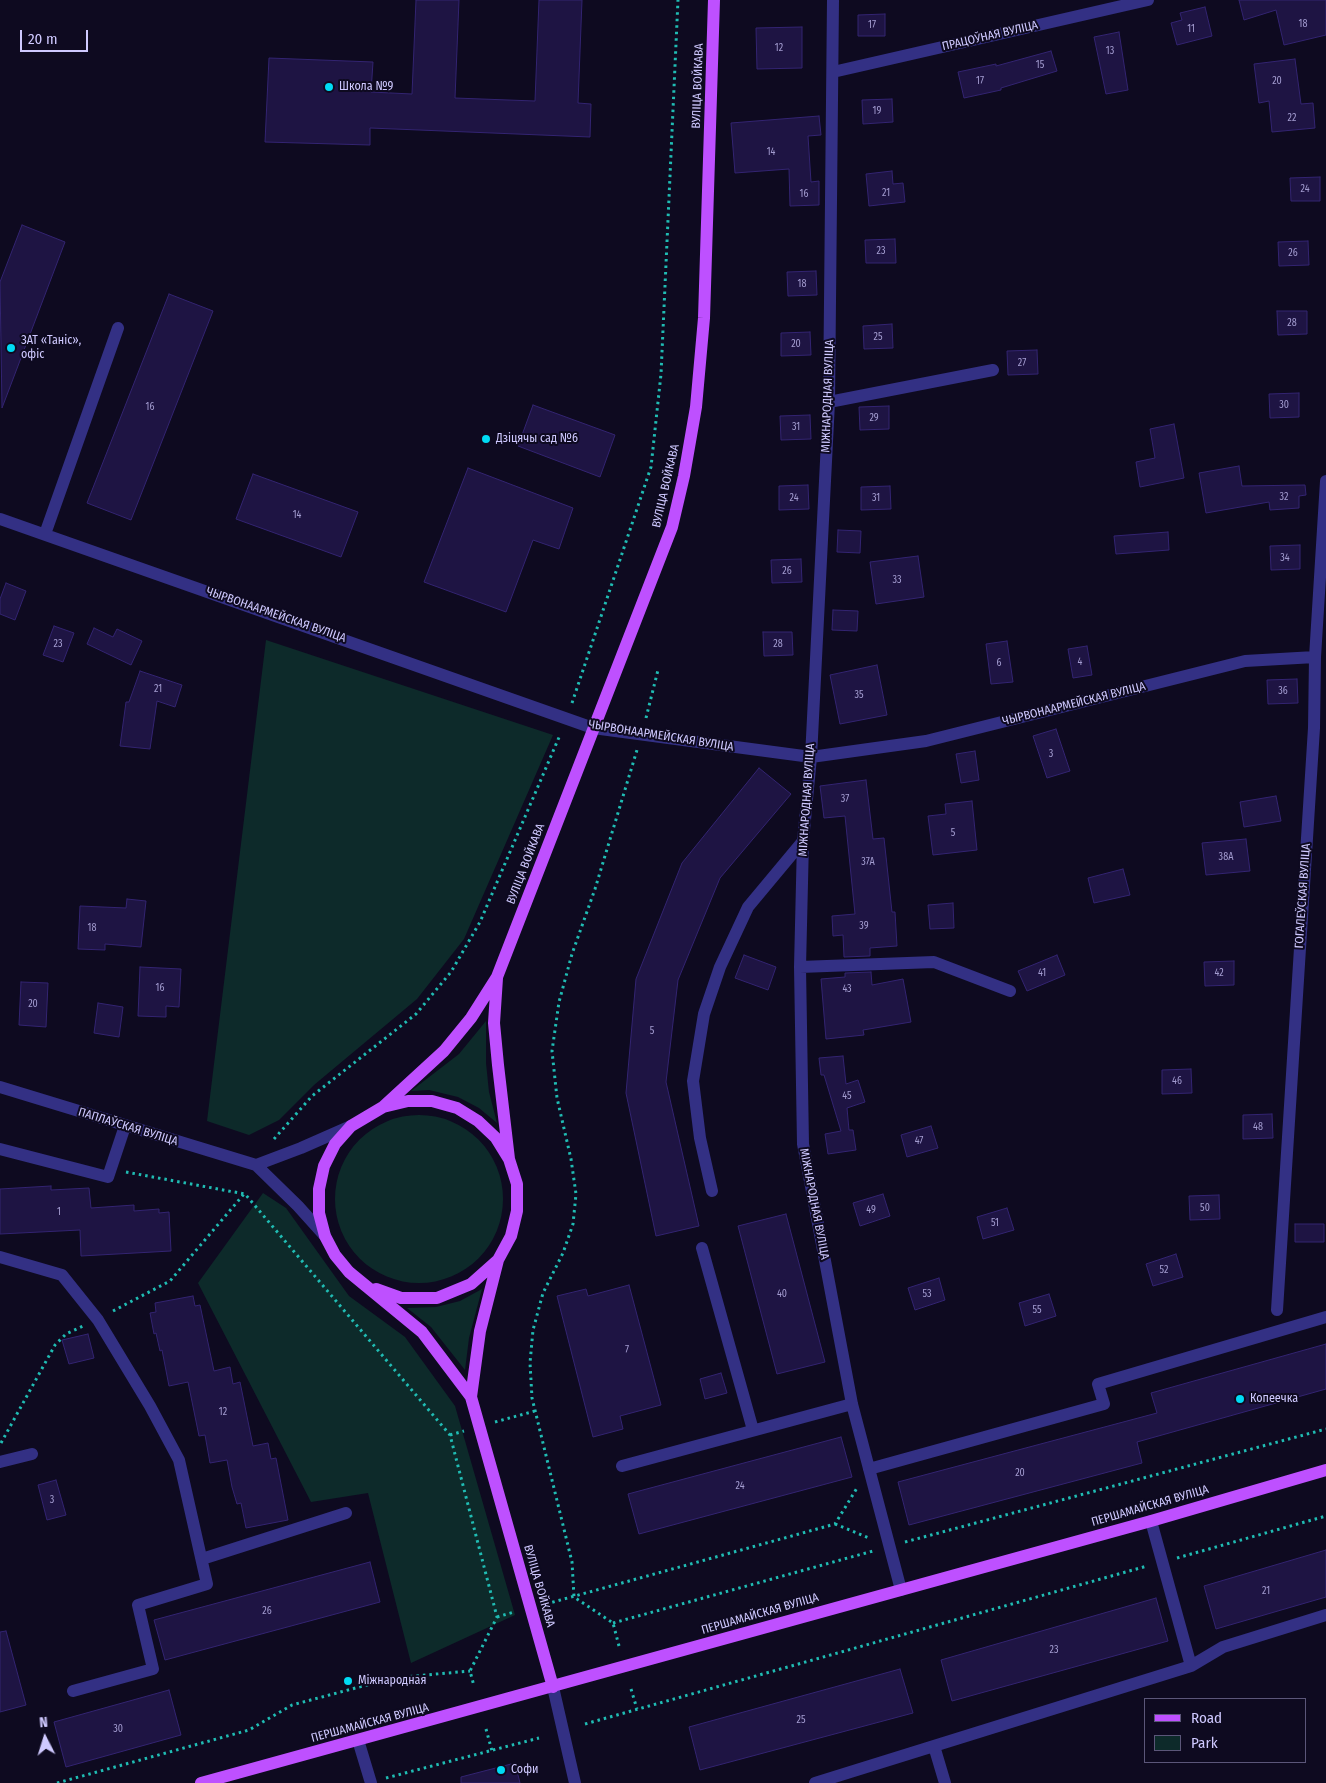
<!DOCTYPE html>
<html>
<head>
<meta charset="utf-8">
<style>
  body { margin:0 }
  #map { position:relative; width:1326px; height:1783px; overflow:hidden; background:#0e0a20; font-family:"Fira Sans Condensed",sans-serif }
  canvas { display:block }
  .legend { position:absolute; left:1144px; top:1698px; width:162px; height:65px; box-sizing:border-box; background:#0e0a20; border:1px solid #5b5679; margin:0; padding:6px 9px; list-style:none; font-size:15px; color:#cfc9ff }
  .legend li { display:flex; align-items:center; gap:10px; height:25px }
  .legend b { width:25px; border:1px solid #5b5679 }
  .north { position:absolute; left:20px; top:1713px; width:50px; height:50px; -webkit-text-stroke:4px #0e0a20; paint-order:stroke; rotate:355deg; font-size:14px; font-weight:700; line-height:20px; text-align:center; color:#cfc9ff }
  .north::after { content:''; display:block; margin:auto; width:18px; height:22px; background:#cfc9ff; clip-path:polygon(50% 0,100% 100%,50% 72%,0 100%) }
  .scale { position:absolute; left:20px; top:30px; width:68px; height:22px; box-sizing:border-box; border:2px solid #cfc9ff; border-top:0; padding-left:6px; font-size:15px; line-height:18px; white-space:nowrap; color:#cfc9ff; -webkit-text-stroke:4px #0e0a20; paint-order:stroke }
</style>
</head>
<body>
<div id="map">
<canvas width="1326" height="1783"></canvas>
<ul class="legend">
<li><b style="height:6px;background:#be50ff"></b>Road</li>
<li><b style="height:14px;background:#0d2a2a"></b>Park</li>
</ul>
<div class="north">N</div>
<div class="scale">20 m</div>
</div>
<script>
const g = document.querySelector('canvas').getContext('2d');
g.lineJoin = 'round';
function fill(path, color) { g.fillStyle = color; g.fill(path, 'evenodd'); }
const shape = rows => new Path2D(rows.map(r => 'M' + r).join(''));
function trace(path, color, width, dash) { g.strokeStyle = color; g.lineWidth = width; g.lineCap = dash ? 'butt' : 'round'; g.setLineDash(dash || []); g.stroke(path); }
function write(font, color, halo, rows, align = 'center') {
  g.font = font + ' "Fira Sans Condensed",sans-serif'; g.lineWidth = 4; g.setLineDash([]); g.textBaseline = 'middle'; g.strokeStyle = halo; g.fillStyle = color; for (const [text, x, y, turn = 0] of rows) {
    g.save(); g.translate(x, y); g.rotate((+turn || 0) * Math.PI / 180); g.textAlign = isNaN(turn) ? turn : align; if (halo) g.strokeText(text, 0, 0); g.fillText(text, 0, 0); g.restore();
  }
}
fill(shape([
  [266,640,553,735,464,939,417,999,314,1085,279,1120,249,1135,207,1121],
  [486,1021,486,1063,489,1092,497,1123,479,1108,458,1097,429,1090,411,1091,459,1054],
  '335 1199a84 84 0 1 1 168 0a84 84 0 1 1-168 0Z',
  [263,1193,286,1208,349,1296,405,1337,455,1406,515,1615,411,1663,368,1493,311,1502,198,1283],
  [482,1289,469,1338,465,1370,431,1327,407,1308,436,1307,460,1301]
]), '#0d2a2a');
const building = shape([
  [416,0,459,0,455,98,535,101,539,0,582,0,578,103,591,104,590,137,370,128,370,145,265,142,269,58,373,62,371,92,412,94,416,0],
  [1239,0,1326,0,1326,35,1284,45,1276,10,1244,20,1239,0],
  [1205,7,1212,36,1177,45,1171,23,1182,20,1180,13,1205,7],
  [885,14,885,36,858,36,858,15,885,14],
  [802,27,802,68,757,69,756,28,802,27],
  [1119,32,1128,90,1106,94,1094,37,1119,32],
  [1051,51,1057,71,1001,88,1001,90,964,98,958,72,996,64,996,66,1051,51],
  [1295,59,1301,104,1313,103,1315,128,1272,132,1269,101,1259,103,1254,64,1295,59],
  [892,99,893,122,863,124,862,100,892,99],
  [819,116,821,135,808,136,811,182,819,181,819,205,790,206,789,169,735,173,731,123,819,116],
  [892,171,893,184,903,183,905,202,869,206,866,174,892,171],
  [1320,177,1320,201,1291,201,1290,178,1320,177],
  [22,225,65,242,2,408,0,282,22,225],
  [895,239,896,263,866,263,865,240,895,239],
  [1308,241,1309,265,1279,266,1278,242,1308,241],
  [816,271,817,295,788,296,787,272,816,271],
  [169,294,213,311,131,520,87,503,169,294],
  [1277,311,1307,311,1307,334,1278,335,1277,311],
  [892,324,893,348,864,349,863,326,892,324],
  [810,332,811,355,781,356,781,333,810,332],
  [1037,350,1038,374,1008,375,1007,351,1037,350],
  [1299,393,1299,417,1270,418,1269,394,1299,393],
  [533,405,615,435,600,477,518,446,533,405],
  [889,406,889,429,860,430,859,407,889,406],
  [810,415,811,439,781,440,780,416,810,415],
  [1174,424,1184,478,1140,487,1136,462,1155,458,1150,429,1174,424],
  [1239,466,1242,486,1305,485,1306,495,1299,496,1299,508,1270,510,1269,502,1206,513,1199,473,1239,466],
  [468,468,573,508,559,549,533,540,506,612,424,582,468,468],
  [253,474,358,512,341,557,236,519,253,474],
  [808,485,809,509,779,510,779,486,808,485],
  [890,486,891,509,861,510,861,487,890,486],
  [838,530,861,531,860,553,837,552,838,530],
  [1168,532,1169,550,1116,554,1114,536,1168,532],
  [1300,545,1300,569,1271,570,1270,546,1300,545],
  [918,556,924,597,876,604,870,562,918,556],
  [801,559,802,582,772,583,771,560,801,559],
  [6,583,26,591,15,620,0,614,0,599,6,583],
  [833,610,858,611,857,631,832,630,833,610],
  [54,626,74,633,63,662,43,655,54,626],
  [94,628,113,637,117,629,142,641,131,665,87,644,94,628],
  [763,632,792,632,793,655,764,656,763,632],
  [1007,641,1013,682,991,684,986,644,1007,641],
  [1087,646,1092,675,1073,678,1068,649,1087,646],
  [877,665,887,715,840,724,830,675,877,665],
  [140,671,182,685,175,707,157,701,150,749,120,746,126,702,129,702,140,671],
  [1297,679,1298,703,1268,704,1267,680,1297,679],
  [1056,729,1070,771,1047,778,1033,736,1056,729],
  [975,751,979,780,961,783,956,754,975,751],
  [759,768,791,794,720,878,678,980,666,1082,699,1226,656,1236,626,1093,636,979,682,863,759,768],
  [866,780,873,839,884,838,892,912,895,912,897,946,870,948,870,956,844,957,843,935,833,936,832,916,855,914,845,816,824,818,820,786,866,780],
  [1276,796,1281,821,1244,827,1240,802,1276,796],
  [972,801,977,850,933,855,928,816,946,814,945,804,972,801],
  [1246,839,1250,871,1206,875,1202,843,1246,839],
  [1123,869,1130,895,1094,903,1088,878,1123,869],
  [127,899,146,901,141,947,105,944,105,950,78,949,80,906,126,908,127,899],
  [953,903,954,928,930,929,928,905,953,903],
  [744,955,776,967,768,990,735,978,744,955],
  [1057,955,1065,975,1027,991,1018,971,1057,955],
  [1234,961,1234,985,1205,986,1204,962,1234,961],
  [140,967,181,969,179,1007,166,1006,166,1017,138,1016,140,967],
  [871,972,872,985,903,979,911,1022,863,1030,864,1035,826,1039,821,979,845,977,845,973,871,972],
  [21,982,48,983,46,1027,19,1025,21,982],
  [98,1003,123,1007,119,1037,94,1033,98,1003],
  [843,1056,846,1084,858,1080,865,1102,847,1108,849,1130,853,1130,856,1150,828,1154,825,1134,841,1131,824,1075,821,1075,819,1058,843,1056],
  [1191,1069,1192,1093,1162,1094,1162,1070,1191,1069],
  [1272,1114,1273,1138,1243,1139,1243,1115,1272,1114],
  [931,1126,938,1148,907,1157,901,1135,931,1126],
  [51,1186,51,1190,89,1188,91,1208,134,1205,134,1211,159,1209,159,1213,169,1212,171,1251,81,1256,80,1230,0,1234,0,1189,51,1186],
  [883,1194,890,1216,860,1226,853,1203,883,1194],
  [1219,1195,1220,1219,1190,1220,1189,1196,1219,1195],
  [1007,1208,1014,1230,983,1239,977,1217,1007,1208],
  [786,1214,825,1362,777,1374,738,1226,786,1214],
  [1295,1224,1324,1224,1324,1242,1295,1242,1295,1224],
  [1176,1254,1183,1277,1153,1286,1146,1264,1176,1254],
  [939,1278,945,1300,915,1310,908,1288,939,1278],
  [629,1285,661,1405,620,1416,623,1429,593,1437,557,1296,586,1289,588,1296,629,1285],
  [1049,1294,1056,1316,1025,1326,1019,1303,1049,1294],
  [193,1296,195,1306,200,1305,214,1371,230,1367,233,1384,240,1382,253,1446,268,1443,271,1459,276,1458,288,1520,246,1528,241,1503,237,1504,232,1487,227,1460,210,1463,205,1435,199,1436,188,1382,169,1386,162,1350,160,1351,156,1333,154,1334,150,1313,156,1312,155,1303,193,1296],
  [88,1334,94,1358,69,1364,62,1340,88,1334],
  [1326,1344,1326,1389,1137,1442,1142,1463,909,1525,898,1482,1157,1413,1151,1393,1326,1344],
  [721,1373,727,1393,705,1399,700,1379,721,1373],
  [841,1437,852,1477,639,1534,628,1494,841,1437],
  [56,1480,66,1515,47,1520,38,1485,56,1480],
  [1326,1550,1326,1597,1216,1629,1204,1586,1326,1550],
  [370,1562,380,1602,165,1660,154,1620,370,1562],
  [1156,1598,1168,1641,952,1701,941,1660,1156,1598],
  [6,1631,26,1705,0,1712,0,1632,6,1631],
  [900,1669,913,1713,700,1770,689,1727,900,1669],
  [169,1690,181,1735,66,1767,54,1722,169,1690],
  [515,1763,520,1783,461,1783,461,1777,515,1763]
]);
fill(building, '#1e1443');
trace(building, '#332471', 1);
trace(shape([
  [572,703,651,467,661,374,678,0],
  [646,718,658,670],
  [274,1139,312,1096,416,1014,451,972,480,922,560,735],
  [126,1172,245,1194,450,1435,497,1617,470,1671,474,1686],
  [113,1311,170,1281,244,1194],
  [495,1422,535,1411],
  [450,1435,464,1431],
  [1,1443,55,1345,66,1334,83,1326],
  [835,1524,869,1538],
  [905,1542,1326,1429],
  [1177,1558,1326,1516],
  [546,1604,835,1524,857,1488],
  [497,1617,514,1612],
  [613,1623,873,1551],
  [619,1646,613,1623,574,1597,572,1562,532,1398,530,1363,533,1330,543,1293,563,1253,573,1224,576,1194,571,1159,557,1098,552,1051,559,1002,572,954,595,889,637,750],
  [631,1689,637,1709],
  [585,1724,1147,1566],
  [486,1729,492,1751],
  [386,1778,539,1738],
  [57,1783,249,1730,292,1705,393,1678,470,1671]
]), '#20bcb3', 3, [2.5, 4]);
trace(shape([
  [833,0,829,402,811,757,803,841,800,967,803,1144,852,1404,901,1590],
  [833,72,1148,0],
  [829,402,993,370],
  [0,519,593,728,811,757,926,741,1245,661,1315,657],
  [45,534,118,328],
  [800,967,934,962,1010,991],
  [0,1087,256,1165,298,1206,325,1236],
  [0,1149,108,1177,125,1126],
  [256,1165,301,1148,351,1126],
  [712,1191,700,1138,693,1081,704,1014,720,967,748,907,803,841],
  [702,1248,753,1430],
  [0,1257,62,1275,98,1320,150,1406,179,1460,207,1584,138,1605,153,1669,73,1691],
  [1277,1310,1314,728,1315,657,1326,481],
  [0,1462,32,1454],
  [622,1466,852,1404],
  [869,1469,1104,1404,1098,1384,1326,1317],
  [1151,1521,1191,1666],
  [202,1559,346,1513],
  [553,1687,575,1783],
  [358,1740,371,1783],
  [934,1746,945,1783],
  [815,1783,1191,1666,1223,1647,1326,1615]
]), '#333084', 12);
trace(shape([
  [383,1107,444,1051,471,1018,497,977,672,527,684,476,696,407,704,318,714,0],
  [509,1159,496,1138,478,1121,457,1108,432,1101,408,1101,383,1107,351,1126,335,1144,324,1166,319,1189,319,1213,325,1236,335,1255,349,1272,422,1332,471,1397,553,1687],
  [376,1289,401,1298,437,1298,471,1284,498,1260],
  [471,1397,480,1331,498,1260,511,1236,517,1211,517,1184,509,1159,498,1065,494,1023,497,978],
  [201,1783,1151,1521,1326,1470]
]), '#be50ff', 12);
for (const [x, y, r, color] of [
  [329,87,5,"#00dbf4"],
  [11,348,5,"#00dbf4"],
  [486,439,5,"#00dbf4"],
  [1240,1399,5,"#00dbf4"],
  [348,1681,5,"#00dbf4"],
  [501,1770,5,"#00dbf4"]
]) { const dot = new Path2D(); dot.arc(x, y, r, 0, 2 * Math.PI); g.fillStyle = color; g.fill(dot); trace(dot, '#0e0a20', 2); }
write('10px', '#a39cd0', null, [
  ["18",1303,24],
  ["17",872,25],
  ["11",1191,29],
  ["12",779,48],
  ["13",1110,51],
  ["15",1040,65],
  ["17",980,81],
  ["20",1277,81],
  ["19",877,111],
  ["22",1292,118],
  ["14",771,152],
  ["24",1305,189],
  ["21",886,193],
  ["16",804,194],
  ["23",881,251],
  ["26",1293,253],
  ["18",802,284],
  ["28",1292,323],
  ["25",878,337],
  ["20",796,344],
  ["27",1022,363],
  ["30",1284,405],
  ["16",150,407],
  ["29",874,418],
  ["31",796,427],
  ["32",1284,497],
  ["24",794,498],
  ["31",876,498],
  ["14",297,515],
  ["34",1285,558],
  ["26",787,571],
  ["33",897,580],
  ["23",58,644],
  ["28",778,644],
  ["4",1080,662],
  ["6",999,663],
  ["21",158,689],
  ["36",1283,691],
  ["35",859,695],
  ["3",1051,754],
  ["37",845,799],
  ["5",953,833],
  ["38А",1226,857],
  ["37А",868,862],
  ["39",864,926],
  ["18",92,928],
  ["41",1042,973],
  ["42",1219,973],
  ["16",160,988],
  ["43",847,989],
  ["20",33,1004],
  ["5",652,1031],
  ["46",1177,1081],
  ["45",847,1096],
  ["48",1258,1127],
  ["47",919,1141],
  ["50",1205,1208],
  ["49",871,1210],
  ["1",59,1212],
  ["51",995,1223],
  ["52",1164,1270],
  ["40",782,1294],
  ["53",927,1294],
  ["55",1037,1310],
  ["7",627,1350],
  ["12",223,1412],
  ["20",1020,1473],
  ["24",740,1486],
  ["3",52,1500],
  ["21",1266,1591],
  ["26",267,1611],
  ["23",1054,1650],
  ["25",801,1720],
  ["30",118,1729]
]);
write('12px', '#cfc9ff', '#0e0a20', [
  ["ПРАЦОЎНАЯ ВУЛІЦА",990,36,-13],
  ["ВУЛІЦА ВОЙКАВА",698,86,-88],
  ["МІЖНАРОДНАЯ ВУЛІЦА",828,396,-88],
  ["ВУЛІЦА ВОЙКАВА",666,486,-77],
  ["ЧЫРВОНААРМЕЙСКАЯ ВУЛІЦА",276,615,19],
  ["ЧЫРВОНААРМЕЙСКАЯ ВУЛІЦА",1074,704,-14],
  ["ЧЫРВОНААРМЕЙСКАЯ ВУЛІЦА",661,736,9],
  ["МІЖНАРОДНАЯ ВУЛІЦА",807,800,-86],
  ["ВУЛІЦА ВОЙКАВА",526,864,-69],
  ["ГОГАЛЕЎСКАЯ ВУЛІЦА",1303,896,-86],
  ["ПАПЛАЎСКАЯ ВУЛІЦА",128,1127,17],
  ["МІЖНАРОДНАЯ ВУЛІЦА",814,1204,79],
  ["ПЕРШАМАЙСКАЯ ВУЛІЦА",1150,1506,-16],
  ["ВУЛІЦА ВОЙКАВА",539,1586,74],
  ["ПЕРШАМАЙСКАЯ ВУЛІЦА",760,1614,-16],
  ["ПЕРШАМАЙСКАЯ ВУЛІЦА",370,1723,-15]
]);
write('12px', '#cfc9ff', '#0e0a20', [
  ["Школа №9",339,87],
  ["ЗАТ «Таніс»,",21,341],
  ["офіс",21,355],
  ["Дзіцячы сад №6",496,439],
  ["Копеечка",1250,1399],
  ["Міжнародная",358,1681],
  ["Софи",511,1770]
], 'left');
</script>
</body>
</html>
